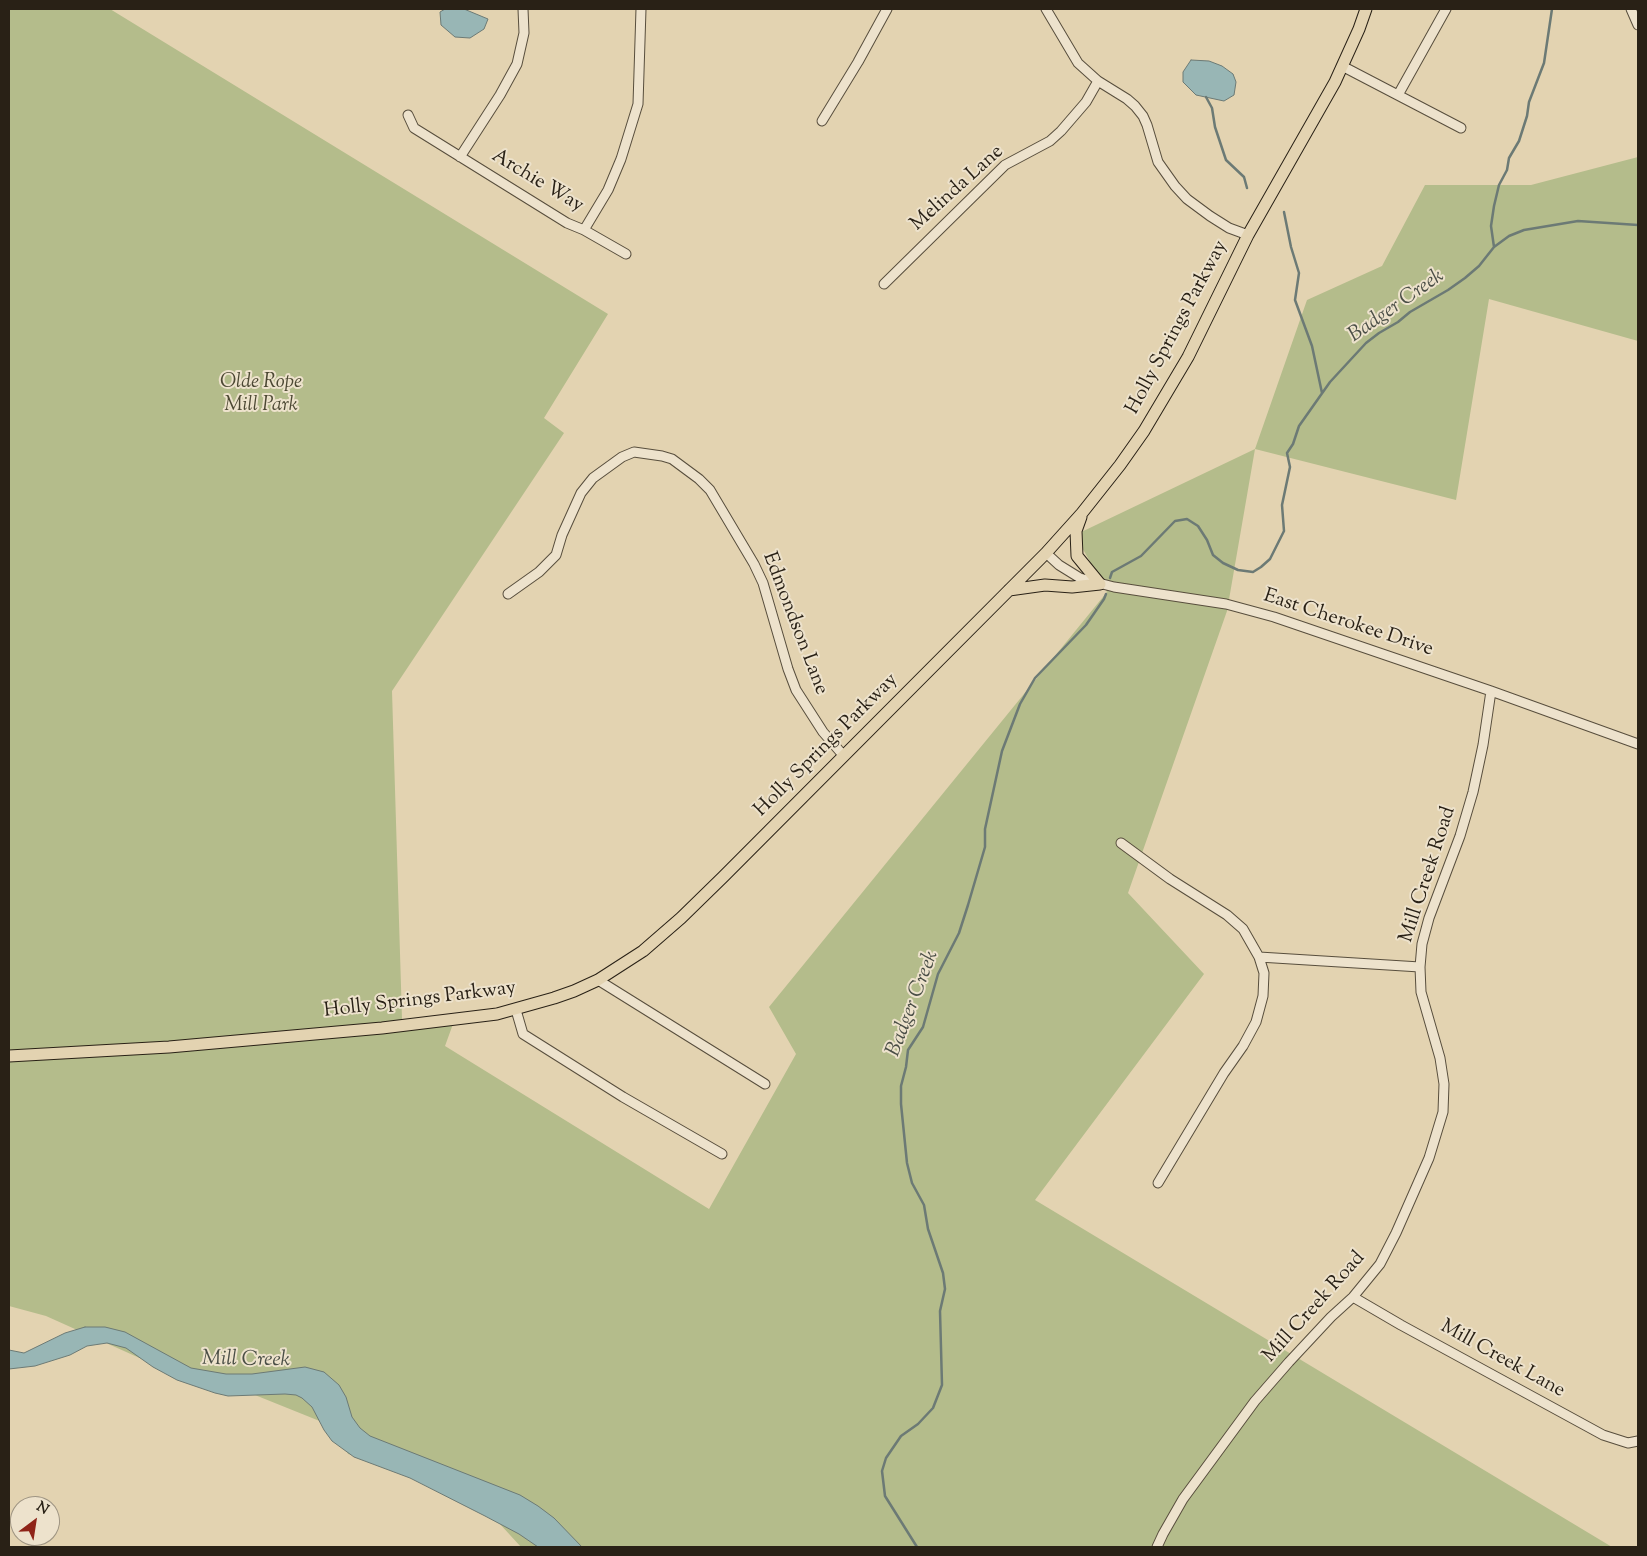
<!DOCTYPE html>
<html>
<head>
<meta charset="utf-8">
<style>
  body { margin:0 }
  #map { position:relative; width:1647px; height:1556px; overflow:hidden; background:#e3d3b1; font-family:"Sorts Mill Goudy",serif }
  canvas { display:block }
  .frame { position:absolute; inset:0; border:10px solid #292116; pointer-events:none }
  .north { position:absolute; left:10px; top:1496px; width:50px; height:50px; box-sizing:border-box; background:#ede2cc; border:1px solid #9f9583; border-radius:50%; rotate:31deg; font-size:14px; font-weight:700; line-height:20px; text-align:center; color:#292116 }
  .north::after { content:''; display:block; margin:auto; width:18px; height:22px; background:#8f2418; clip-path:polygon(50% 0,100% 100%,50% 72%,0 100%) }
</style>
</head>
<body>
<div id="map">
<canvas width="1647" height="1556"></canvas>
<div class="frame"></div>
<div class="north">N</div>
</div>
<script>
const g = document.querySelector('canvas').getContext('2d');
g.lineJoin = 'round';
function fill(path, color) { g.fillStyle = color; g.fill(path, 'evenodd'); }
const shape = rows => new Path2D(rows.map(r => 'M' + r).join(''));
function trace(path, color, width, dash) { g.strokeStyle = color; g.lineWidth = width; g.lineCap = dash ? 'butt' : 'round'; g.setLineDash(dash || []); g.stroke(path); }
function write(font, color, halo, rows, align = 'center') {
  g.font = font + ' "Sorts Mill Goudy",serif'; g.lineWidth = 4; g.setLineDash([]); g.textBaseline = 'middle'; g.strokeStyle = halo; g.fillStyle = color; for (const [text, x, y, turn = 0] of rows) {
    g.save(); g.translate(x, y); g.rotate((+turn || 0) * Math.PI / 180); g.textAlign = isNaN(turn) ? turn : align; if (halo) g.strokeText(text, 0, 0); g.fillText(text, 0, 0); g.restore();
  }
}
fill(shape([
  [9,9,110,9,608,314,544,418,564,433,392,691,402,1019,416,1027,453,1024,445,1046,709,1209,796,1054,769,1007,1107,592,1075,535,1255,449,1307,300,1382,266,1425,185,1531,185,1638,157,1638,341,1489,299,1456,500,1255,449,1227,611,1128,893,1204,974,1035,1200,1612,1547,521,1547,455,1475,348,1454,337,1428,245,1391,222,1395,46,1316,9,1306]
]), '#b4bc8b');
const water = shape([
  [445,9,464,9,488,19,484,29,470,38,455,37,441,25,440,12,445,9],
  [1191,60,1209,61,1222,66,1233,74,1236,82,1234,95,1224,101,1196,95,1183,82,1183,72,1191,60],
  [85,1327,105,1327,125,1332,191,1368,226,1374,252,1374,305,1367,324,1372,339,1385,346,1397,352,1417,360,1428,370,1436,520,1495,538,1506,554,1518,582,1547,538,1547,519,1534,485,1516,410,1478,354,1457,332,1441,324,1430,312,1407,302,1398,296,1395,285,1394,228,1396,215,1393,177,1380,153,1367,126,1348,107,1343,87,1346,70,1355,35,1366,9,1369,9,1350,24,1353,65,1333,85,1327]
]);
fill(water, '#98b6b5');
trace(water, '#6c7a75', 1);
trace(shape([
  [1206,97,1212,108,1215,127,1226,160,1244,177,1247,188],
  [1284,212,1291,247,1299,273,1295,300,1312,346,1322,393],
  [1494,247,1491,226,1494,206,1499,185,1507,170,1509,158,1519,141,1527,116,1529,102,1544,63,1552,9],
  [1110,578,1112,572,1141,556,1175,521,1187,519,1198,526,1207,540,1213,555,1223,563,1238,570,1253,572,1261,567,1270,559,1284,531,1282,505,1290,467,1287,453,1293,444,1299,426,1330,382,1366,343,1379,333,1398,322,1410,312,1448,290,1465,278,1479,266,1494,247,1509,236,1524,230,1578,221,1638,225],
  [917,1547,885,1496,882,1471,886,1458,901,1436,918,1424,933,1408,942,1385,940,1311,945,1289,943,1273,928,1229,924,1205,912,1183,907,1163,901,1104,901,1086,906,1067,908,1050,923,1027,938,974,959,933,968,905,985,847,985,829,1002,751,1020,704,1035,678,1086,625,1104,599,1106,594]
]), '#6c7a75', 2.5);
const minor = shape([
  [1046,9,1078,63,1098,81,1127,99,1135,106,1143,116,1147,125,1158,162,1175,186,1187,199,1210,216,1229,228,1248,235],
  [1631,9,1638,25],
  [1342,66,1461,128],
  [1398,95,1446,9],
  [408,115,414,128,567,223,584,230,608,190,621,159,638,104,641,9],
  [822,121,858,62,887,9],
  [460,157,500,95,517,64,524,33,523,9],
  [584,230,626,254],
  [884,284,1005,165,1050,141,1061,131,1086,102,1098,81],
  [1046,553,1059,565,1080,578,1114,587,1226,604,1274,617,1491,691,1638,744],
  [508,594,539,572,556,555,562,535,581,493,593,478,622,457,634,452,662,456,672,459,699,479,710,490,754,564,763,583,788,669,796,690,823,732,843,755],
  [1121,843,1170,879,1227,915,1243,929,1259,957,1420,967],
  [598,980,765,1084],
  [516,1010,523,1034,623,1097,722,1154],
  [1158,1183,1224,1073,1243,1046,1256,1022,1263,996,1264,973,1259,957],
  [1353,1297,1401,1325,1603,1435,1628,1443,1638,1441],
  [1157,1547,1163,1534,1183,1499,1255,1401,1289,1362,1331,1317,1353,1297,1380,1264,1396,1233,1429,1158,1443,1112,1444,1084,1440,1058,1421,992,1420,967,1422,944,1429,918,1460,836,1473,792,1483,745,1491,691]
]);
const major = shape([
  [1081,517,1076,531,1077,556,1100,584],
  [1009,590,1045,585,1072,587,1100,584],
  [9,1056,169,1047,382,1028,497,1014,554,998,574,991,598,980,643,951,681,918,723,877,1046,553,1082,513,1120,465,1144,431,1188,357,1248,235,1335,82,1359,29,1366,9]
]);
trace(minor, '#584e3d', 11);
trace(major, '#292116', 13);
trace(minor, '#ede2cc', 9);
trace(major, '#e3d3b1', 11);
write('20px', '#292116', '#ede2cc', [
  ["Archie Way",537,182,31],
  ["Melinda Lane",958,189,-42],
  ["Holly Springs Parkway",1178,328,-62],
  ["Edmondson Lane",794,624,69],
  ["East Cherokee Drive",1348,624,18],
  ["Holly Springs Parkway",827,746,-45],
  ["Mill Creek Road",1429,875,-72],
  ["Holly Springs Parkway",420,1001,-7],
  ["Mill Creek Road",1315,1308,-48],
  ["Mill Creek Lane",1502,1360,29]
]);
write('italic 20px', '#4c4833', '#ede2cc', [
  ["Olde Rope",261,384],
  ["Mill Park",261,407]
]);
write('italic 21px', '#4a4e46', '#ede2cc', [
  ["Badger Creek",1397,307,-35],
  ["Badger Creek",914,1004,-69],
  ["Mill Creek",246,1361,1]
]);
</script>
</body>
</html>
